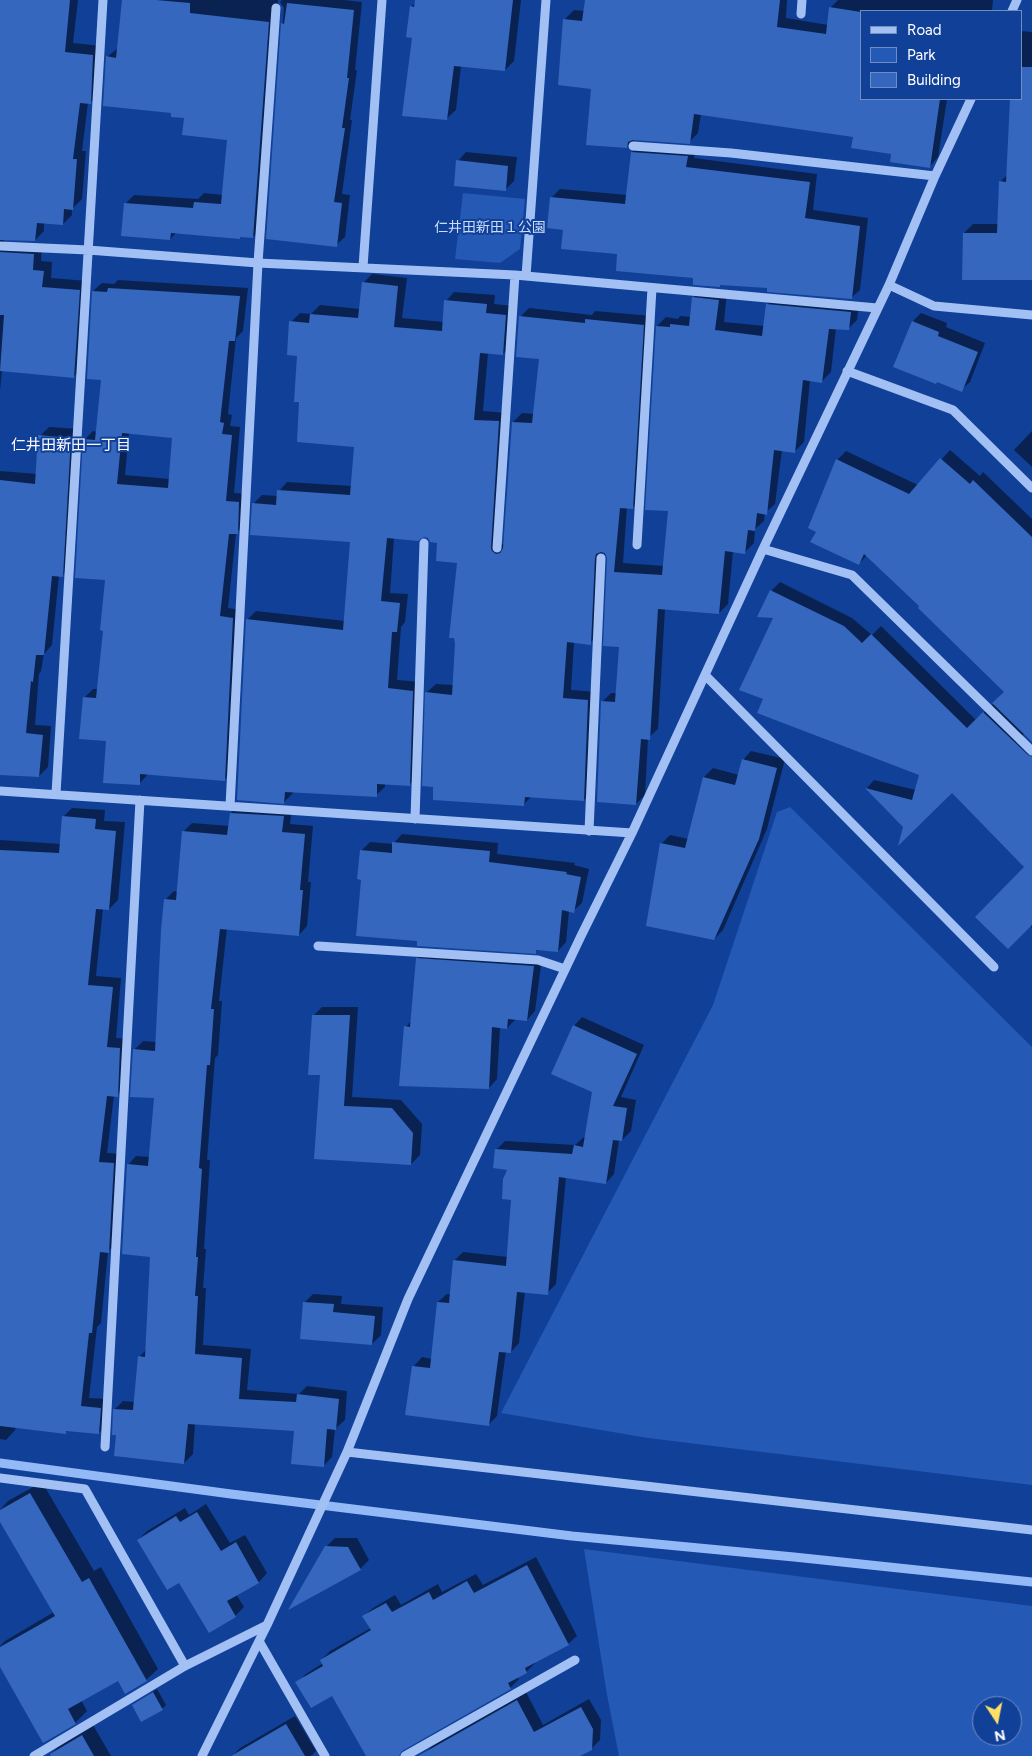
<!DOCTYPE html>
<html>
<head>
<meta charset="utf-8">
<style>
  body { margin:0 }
  #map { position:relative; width:1032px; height:1756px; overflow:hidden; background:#114098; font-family:Figtree,sans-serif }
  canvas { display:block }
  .legend { position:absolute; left:860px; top:10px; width:162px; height:90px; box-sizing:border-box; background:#114098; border:1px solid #708cc1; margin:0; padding:6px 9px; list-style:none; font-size:15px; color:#fff }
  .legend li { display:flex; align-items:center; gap:10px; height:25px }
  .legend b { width:25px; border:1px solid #708cc1 }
  .north { position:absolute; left:972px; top:1696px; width:50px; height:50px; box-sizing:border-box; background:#114098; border:1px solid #708cc1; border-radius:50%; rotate:169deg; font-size:14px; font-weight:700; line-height:20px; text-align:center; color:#fff }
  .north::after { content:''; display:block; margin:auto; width:18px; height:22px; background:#ffe065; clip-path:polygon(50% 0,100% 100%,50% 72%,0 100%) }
</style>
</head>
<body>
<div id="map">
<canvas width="1032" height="1756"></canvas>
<ul class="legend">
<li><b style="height:6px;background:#a3c0f4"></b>Road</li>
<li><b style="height:14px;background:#2459b6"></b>Park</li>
<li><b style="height:14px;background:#3567be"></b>Building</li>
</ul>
<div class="north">N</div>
</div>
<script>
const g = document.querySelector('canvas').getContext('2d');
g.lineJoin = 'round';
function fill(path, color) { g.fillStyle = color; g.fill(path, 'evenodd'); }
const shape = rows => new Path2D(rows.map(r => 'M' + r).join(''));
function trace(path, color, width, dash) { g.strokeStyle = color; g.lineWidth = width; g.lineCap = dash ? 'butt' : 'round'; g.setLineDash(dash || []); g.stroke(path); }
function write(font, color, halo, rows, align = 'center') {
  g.font = font + ' Figtree,"Noto Sans JP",sans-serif'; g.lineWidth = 4; g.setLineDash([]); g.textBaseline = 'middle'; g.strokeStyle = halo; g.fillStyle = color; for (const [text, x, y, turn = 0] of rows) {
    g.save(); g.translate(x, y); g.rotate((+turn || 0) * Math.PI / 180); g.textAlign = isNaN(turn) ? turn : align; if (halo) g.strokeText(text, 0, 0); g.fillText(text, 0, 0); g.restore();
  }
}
fill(shape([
  [463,193,525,199,520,249,500,263,455,259],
  [790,807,1032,1047,1032,1485,648,1438,501,1413,713,1005,777,812],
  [584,1549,1032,1606,1032,1756,619,1756,607,1695],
  [982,1706,1012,1706,1012,1736,982,1736]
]), '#2459b6');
fill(shape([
  [0,0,78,0,73,43,102,46,99,94,90,103,88,103,82,151,86,151,82,199,72,209,72,215,63,224,44,223,44,231,35,240,1,239,9,244,42,245,41,261,52,262,51,278,88,281,83,367,74,376,2,370,0,391],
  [123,0,278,0,262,228,253,237,176,233,170,239,125,204,134,195,198,199,204,193,223,195,229,139,172,111,107,57,118,48],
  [282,0,344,0,362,2,355,70,357,70,350,120,352,120,342,194,350,195,345,237,336,245,267,238,284,8,280,2],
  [418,0,521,0,514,61,505,70,461,66,456,110,446,119,413,37,411,7],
  [586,0,787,0,786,18,828,25,830,8,838,0,993,0,992,11,861,11,861,99,947,99,938,157,929,167,854,136,701,114,698,133,689,142,635,139,627,147,592,88,564,20,574,10,585,11],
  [1021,31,1032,32,1032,279,964,233,973,224,999,224,1000,182,1007,175,1011,99,1021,99],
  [641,144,696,148,694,158,817,174,813,210,868,218,860,290,851,298,769,287,722,283,719,286,619,253,564,229,551,198,560,189,627,195,632,152],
  [466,152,517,157,514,181,505,190,458,161],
  [372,274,407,278,402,318,444,322,446,301,454,292,495,295,494,304,514,306,512,345,503,354,488,353,483,411,507,413,499,538,502,544,505,545,513,422,522,413,534,414,541,358,520,317,529,308,592,315,595,311,652,316,641,499,632,508,627,507,623,563,664,566,669,510,657,326,666,317,678,319,680,316,691,317,693,298,702,289,727,291,724,322,765,326,767,305,776,296,859,303,857,320,848,329,836,328,831,372,822,381,810,380,804,442,795,451,782,450,775,504,765,513,764,521,755,529,754,543,745,552,733,551,728,604,719,613,665,609,658,729,648,738,645,795,636,804,602,702,611,693,617,693,620,646,609,558,606,552,603,551,599,634,590,643,574,642,571,690,597,692,592,791,584,800,532,796,524,804,427,692,436,684,454,685,458,562,439,542,425,536,394,538,390,593,408,594,405,622,401,627,397,680,421,682,418,776,409,785,385,783,385,787,376,795,293,791,293,793,284,802,247,620,256,611,345,621,351,541,253,504,262,495,278,496,279,491,287,482,352,486,356,446,301,401,299,355,291,322,300,313,311,314,320,305,360,309,363,283],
  [118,280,248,288,243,331,236,338,228,414,232,415,230,426,240,427,234,493,248,494,246,524,236,533,228,608,242,610,233,771,225,779,148,774,139,784,107,740,84,698,93,689,98,689,105,630,106,579,84,440,93,431,97,432,103,379,93,291,102,283,114,284],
  [129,433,174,437,170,479,125,475],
  [921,313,947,323,946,327,985,343,970,382,961,390,913,321],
  [49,427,79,429,71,567,62,576,59,575,52,645,44,654,41,671,39,674,35,725,51,726,48,767,39,776,0,773,0,471,37,474,40,436],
  [1032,431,1032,467,1014,450],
  [950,450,980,476,983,472,1032,519,1032,726,1016,742,1032,759,1032,928,1030,925,1025,867,952,791,905,827,867,788,874,780,916,790,921,774,764,698,775,617,771,591,780,582,852,618,872,635,881,626,976,720,1006,692,921,606,867,555,859,564,817,531,837,460,846,451,918,485],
  [751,751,785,759,767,829,723,930,714,939,661,844,670,835,689,839,704,777,713,768,739,775,743,760],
  [239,804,292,808,290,824,313,826,308,882,311,882,307,926,299,935,227,928,219,1001,222,1001,218,1055,215,1058,207,1160,210,1160,204,1249,206,1249,203,1288,206,1288,203,1345,251,1349,247,1390,299,1394,307,1386,347,1391,345,1420,335,1429,332,1457,323,1466,295,1430,195,1423,193,1454,184,1463,117,1434,115,1409,123,1401,135,1402,139,1357,146,1350,151,1255,128,1165,136,1156,150,1157,155,1097,134,1050,143,1041,156,1042,165,900,174,891,178,892,183,832,192,823,229,826,231,813],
  [72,808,105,810,104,821,125,822,118,900,109,909,103,908,96,976,121,978,116,1038,129,1039,126,1086,117,1095,114,1095,107,1153,123,1154,118,1242,108,1251,101,1323,97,1327,89,1398,109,1399,108,1423,99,1433,68,1430,66,1432,16,1427,15,1430,6,1440,0,1439,0,840,61,844,63,817],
  [402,834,498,843,497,854,575,863,574,865,589,869,582,903,573,911,569,911,566,942,558,951,538,949,535,952,419,940,363,878,361,851,370,842,393,844],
  [426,950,542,958,535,1011,527,1020,516,1019,507,1028,500,1027,497,1079,489,1088,406,1027,412,1020,417,959],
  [322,1007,358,1007,352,1097,401,1100,422,1124,420,1155,411,1164,315,1158,321,1074,313,1016],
  [582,1017,644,1045,621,1097,636,1100,631,1131,622,1140,619,1140,614,1174,606,1183,566,1177,556,1284,547,1293,525,1291,519,1343,511,1352,506,1351,497,1416,488,1425,414,1366,422,1357,432,1359,438,1302,447,1294,451,1294,454,1261,463,1252,508,1257,512,1199,509,1169,496,1150,505,1141,575,1145,584,1137,586,1138,593,1092,574,1026],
  [313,1294,342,1296,341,1304,383,1307,381,1335,372,1344,305,1302],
  [42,1482,94,1571,101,1567,158,1669,146,1680,118,1679,81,1700,87,1711,75,1723,0,1665,0,1646,5,1641,54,1612,0,1519,0,1510,8,1501],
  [206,1504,230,1543,245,1535,267,1573,259,1582,236,1594,244,1607,235,1616,210,1632,180,1581,138,1540,147,1531,185,1508,189,1515],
  [335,1538,357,1538,369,1560,360,1569,326,1547],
  [536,1557,577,1636,568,1644,535,1661,535,1663,526,1672,517,1677,519,1679,510,1688,378,1756,367,1756,332,1694,297,1683,306,1674,323,1663,321,1660,330,1651,371,1628,364,1616,373,1608,395,1595,401,1605,438,1584,442,1592,476,1574,483,1585],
  [157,1689,166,1705,162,1709,133,1705],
  [526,1692,543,1725,589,1699,601,1720,600,1740,591,1749,578,1756,427,1756,425,1753,433,1745],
  [295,1716,316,1751,311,1756,232,1756,240,1748],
  [93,1725,111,1756,52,1756,51,1754,62,1743]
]), '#0007');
trace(shape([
  [0,1463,231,1494,572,1536,794,1557,1032,1582]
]), '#94b9f7', 9);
fill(shape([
  [0,0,70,0,65,52,93,55,91,104,80,103,73,159,77,159,73,210,64,209,63,225,37,223,35,241,0,240],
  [122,0,156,0,190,3,190,13,269,22,253,238,240,237,240,239,171,233,170,240,121,236,124,203,193,208,194,202,221,204,227,140,182,135,184,118,171,117,171,113,103,106,106,56,116,58],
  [415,0,513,0,505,71,454,66,447,120,402,116,412,38,406,37,410,6,414,7],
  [585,0,780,0,777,27,826,34,829,7,861,12,861,99,940,99,930,168,890,162,891,154,851,148,853,137,694,114,690,144,633,140,628,142,627,148,586,145,591,89,558,85,563,19,582,21],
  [287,3,354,10,347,78,349,78,342,128,345,128,334,202,342,203,337,247,266,239,281,23,284,24],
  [1021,67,1032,67,1032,280,962,280,963,233,997,233,999,181,1006,182,1010,99,1021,99],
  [631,152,688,156,686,167,810,182,805,218,860,226,852,299,767,292,767,288,720,285,720,287,693,285,693,278,616,271,617,254,561,249,563,230,547,228,550,197,625,204],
  [456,160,508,166,506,191,454,186],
  [0,252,34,254,33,270,44,271,42,287,80,290,74,378,0,371,4,315,0,315],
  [362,282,398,286,394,327,442,331,444,300,487,304,486,313,506,315,503,355,480,353,474,420,499,421,491,548,492,551,496,554,500,553,503,548,512,422,532,423,539,359,516,357,519,316,585,323,585,319,644,325,633,509,620,508,614,572,662,575,668,511,645,510,656,326,670,327,670,324,689,326,692,297,719,300,715,330,762,336,766,304,851,312,849,330,829,329,822,383,803,380,795,453,774,450,767,515,757,513,755,531,748,530,745,554,725,551,719,614,658,609,650,740,641,739,636,805,597,802,601,701,615,702,619,647,603,646,607,558,605,553,601,552,596,554,595,558,591,645,567,642,563,698,588,700,584,801,525,797,524,806,433,800,433,787,422,786,425,692,452,695,455,644,454,638,449,638,457,563,436,561,437,543,430,542,428,538,424,537,418,541,387,538,381,601,400,603,397,632,392,632,388,688,413,691,410,786,377,784,377,797,285,792,284,804,237,800,246,619,343,630,350,542,250,535,252,503,276,505,277,490,350,495,354,447,297,442,299,402,294,402,297,356,287,355,289,321,309,323,310,314,358,318],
  [108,288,240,296,235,341,229,341,220,422,224,423,222,434,232,435,226,501,239,502,238,534,229,534,220,616,233,618,225,781,140,774,140,785,103,783,106,741,79,739,83,697,96,698,103,631,100,630,105,580,75,578,83,439,95,440,101,380,87,379,92,291,107,292],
  [122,433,172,438,168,488,117,484],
  [912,321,939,332,938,336,978,352,962,392,937,382,936,384,893,367],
  [38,435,71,438,63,577,52,576,44,655,36,655,33,682,31,681,26,733,43,735,39,777,0,775,0,480,35,484],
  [940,458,970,484,973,480,1032,537,1032,742,992,703,1004,692,918,608,919,606,864,554,859,565,810,542,816,532,808,528,836,459,909,494],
  [770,590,844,626,862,643,871,634,967,728,983,712,1028,755,1032,757,1032,925,1008,949,975,917,1024,867,952,793,898,846,903,827,865,788,912,800,919,775,757,713,763,699,739,690,773,618,757,617],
  [742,759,777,768,759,839,714,940,646,926,660,843,685,848,703,777,735,785],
  [230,813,284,816,282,832,305,834,300,890,303,890,299,936,220,929,211,1009,214,1009,210,1065,207,1065,199,1168,202,1169,196,1257,198,1257,195,1296,198,1296,195,1354,242,1358,239,1399,296,1402,297,1394,339,1399,336,1430,327,1429,324,1467,291,1464,294,1431,188,1424,184,1464,114,1456,116,1435,112,1435,113,1409,133,1410,138,1356,145,1357,150,1257,122,1254,127,1164,148,1166,154,1098,130,1097,133,1049,155,1051,161,930,164,899,176,900,182,831,227,835],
  [62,816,96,819,95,829,116,831,109,910,96,909,88,985,113,987,107,1047,120,1048,118,1097,107,1096,99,1162,114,1163,109,1253,100,1252,92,1333,89,1333,81,1406,101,1408,99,1434,66,1431,66,1434,0,1426,0,850,59,853],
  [392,842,490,851,489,862,567,872,566,874,581,877,574,913,562,910,558,952,536,950,536,954,417,946,417,941,356,936,361,880,357,879,360,850,392,853],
  [416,958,534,966,527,1021,508,1019,507,1029,492,1027,489,1089,399,1086,404,1026,410,1027],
  [312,1015,350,1015,344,1106,392,1108,413,1133,411,1165,314,1159,320,1075,308,1075],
  [573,1025,637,1054,613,1106,627,1108,622,1141,613,1140,606,1184,559,1177,548,1295,517,1292,511,1353,499,1352,489,1426,405,1415,412,1366,430,1368,437,1302,449,1303,453,1260,506,1266,511,1200,502,1199,503,1179,507,1170,493,1168,495,1149,572,1154,574,1145,583,1147,592,1092,551,1074],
  [303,1302,334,1304,333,1312,375,1316,372,1345,300,1339],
  [30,1493,82,1582,89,1578,147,1681,125,1694,118,1681,68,1709,76,1724,43,1743,0,1667,0,1647,55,1616,0,1522,0,1510],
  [197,1512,221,1551,236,1542,259,1583,227,1601,236,1617,209,1633,179,1583,167,1590,137,1540,176,1516,180,1522],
  [325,1546,348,1547,361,1570,288,1610],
  [527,1565,569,1645,525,1668,527,1673,508,1683,511,1689,402,1751,399,1756,366,1756,332,1696,311,1708,295,1682,323,1666,320,1660,371,1630,362,1616,386,1603,392,1612,429,1592,433,1600,467,1581,474,1593],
  [153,1692,163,1710,141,1722,132,1705],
  [517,1700,534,1732,581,1707,593,1729,592,1750,580,1756,418,1756],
  [286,1724,305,1756,231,1756],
  [82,1735,94,1756,51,1756,50,1754]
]), '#3567be');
trace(shape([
  [1012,11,1017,0],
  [801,14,802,0],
  [633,146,731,153,935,176],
  [0,246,88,250,258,263,515,275,877,308],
  [363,267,382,0],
  [526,276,546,0],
  [889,285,934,306,1032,315],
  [847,371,953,410,1032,488],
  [637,545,652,288],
  [497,548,515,275],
  [763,549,852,575,1032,751],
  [705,675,994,967],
  [0,791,632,833],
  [56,794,103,0],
  [230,806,258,263,276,8],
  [415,819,424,543],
  [589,831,601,558],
  [318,946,538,960,565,969],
  [105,1447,140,800],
  [347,1452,1032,1530],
  [0,1478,85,1489,185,1666],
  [259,1641,325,1756],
  [34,1756,185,1666,267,1625],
  [202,1756,267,1625,347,1452,408,1299,581,936,632,833,763,549,889,285,935,176,971,99],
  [405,1756,575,1660]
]), '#a3c0f4', 9);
write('14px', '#cbddfd', '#114098', [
  ["仁井田新田１公園",490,228]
]);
write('15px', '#fff', '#114098', [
  ["仁井田新田一丁目",71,446]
]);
</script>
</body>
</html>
